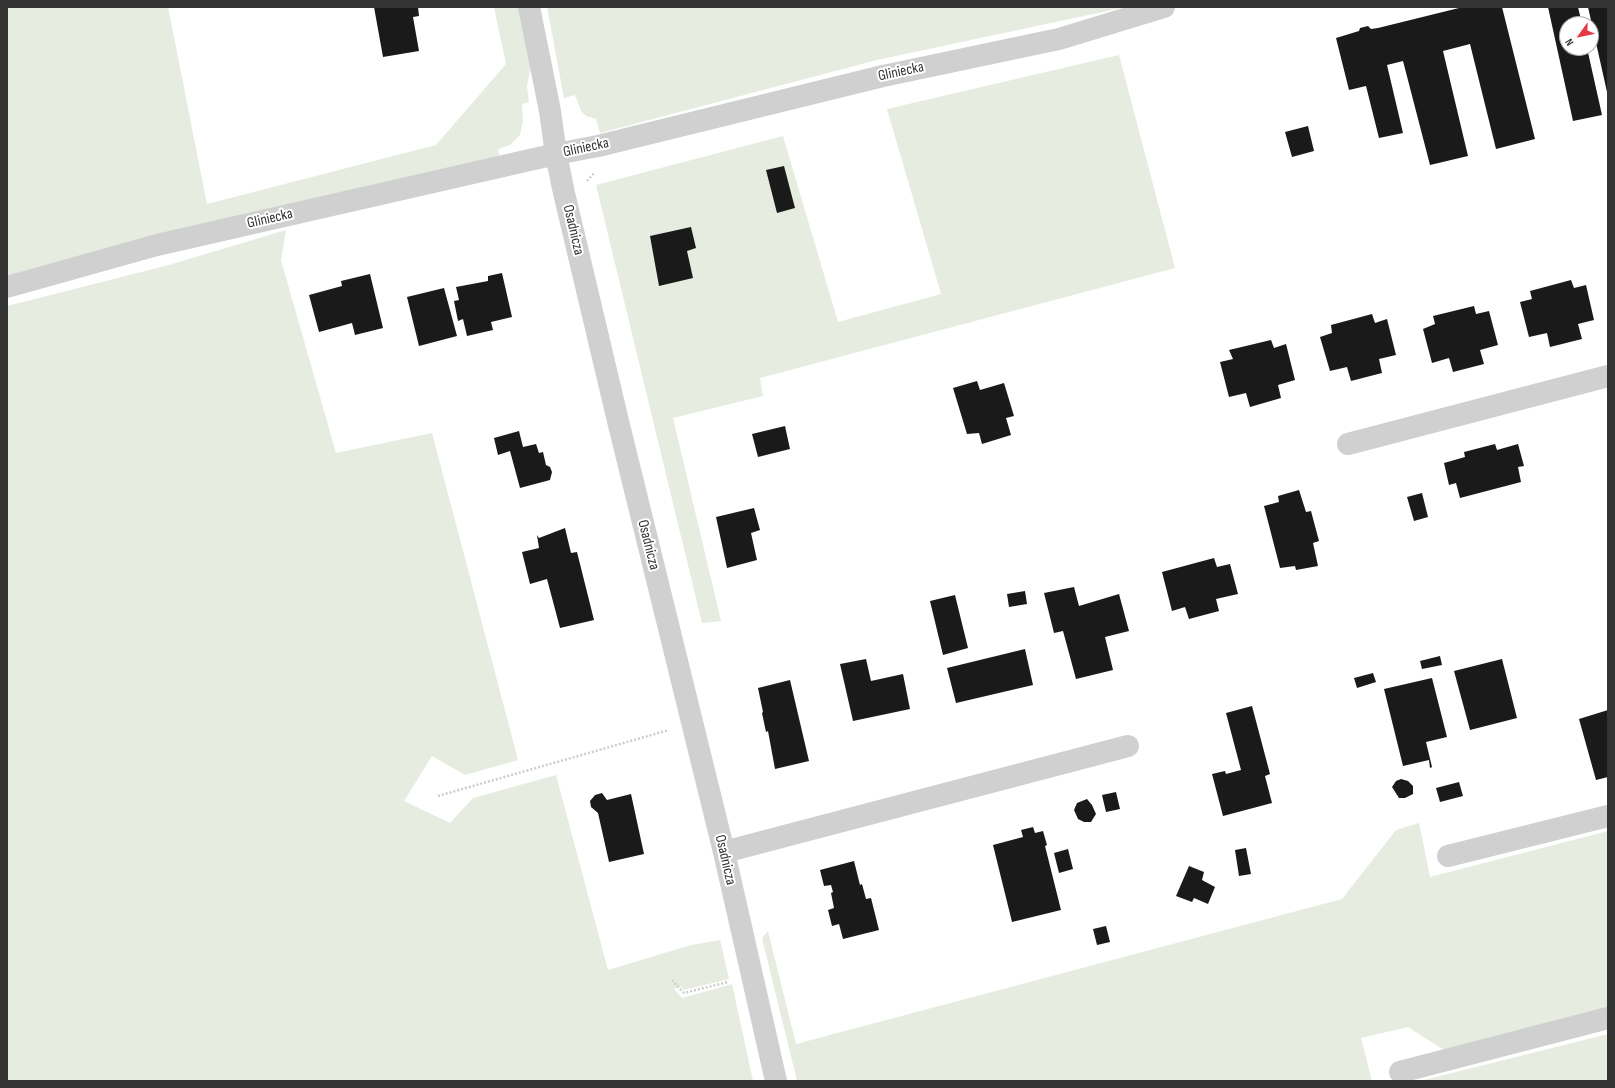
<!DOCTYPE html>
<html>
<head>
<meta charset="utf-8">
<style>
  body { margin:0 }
  #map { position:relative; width:1615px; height:1088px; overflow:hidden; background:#fff; font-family:"Sofia Sans Condensed",sans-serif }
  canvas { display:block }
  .frame { position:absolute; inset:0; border:8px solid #333; pointer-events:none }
  .north { position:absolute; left:1559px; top:16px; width:40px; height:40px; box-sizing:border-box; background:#fff; border:1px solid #adadad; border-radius:50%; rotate:237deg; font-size:11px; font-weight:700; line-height:16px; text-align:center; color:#333 }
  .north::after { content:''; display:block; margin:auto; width:14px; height:18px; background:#e63946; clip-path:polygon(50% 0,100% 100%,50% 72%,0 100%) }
</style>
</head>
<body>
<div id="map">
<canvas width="1615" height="1088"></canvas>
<div class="frame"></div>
<div class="north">N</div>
</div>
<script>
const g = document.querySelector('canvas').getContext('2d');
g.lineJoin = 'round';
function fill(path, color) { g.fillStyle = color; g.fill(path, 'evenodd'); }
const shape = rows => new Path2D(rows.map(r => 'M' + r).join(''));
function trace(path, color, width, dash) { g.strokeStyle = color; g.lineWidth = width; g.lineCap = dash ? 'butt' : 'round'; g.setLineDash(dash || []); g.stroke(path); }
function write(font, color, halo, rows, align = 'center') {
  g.font = font + ' "Sofia Sans Condensed",sans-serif'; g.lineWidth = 4; g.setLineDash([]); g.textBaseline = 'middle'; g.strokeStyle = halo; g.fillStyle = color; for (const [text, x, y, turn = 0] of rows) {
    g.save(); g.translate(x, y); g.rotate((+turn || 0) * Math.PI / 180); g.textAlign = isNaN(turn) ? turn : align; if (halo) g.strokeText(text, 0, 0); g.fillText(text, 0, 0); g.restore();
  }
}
fill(shape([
  [7,7,168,7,207,204,436,145,506,64,494,7,521,7,531,65,527,87,529,102,522,104,523,121,520,135,510,145,498,149,500,158,7,282],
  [547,7,1126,7,877,60,600,133,596,119,586,116,581,111,575,95,564,98],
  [1119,55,1175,268,760,378,763,396,673,418,721,621,702,623,596,185,783,136,838,322,941,294,887,109],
  [286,230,281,260,336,453,432,433,518,760,465,775,432,756,404,801,450,823,473,798,556,775,608,970,691,945,720,940,729,979,684,990,680,986,674,989,682,998,732,984,753,1081,7,1081,7,306,169,265],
  [1419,823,1430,877,1608,831,1608,1008,1444,1050,1408,1027,1361,1038,1372,1081,797,1081,762,938,768,931,796,1044,1342,899,1396,830],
  [1608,1034,1608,1081,1420,1081]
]), '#e6ecdf');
fill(shape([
  [374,7,418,7,419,16,413,17,419,51,383,57],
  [1463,7,1502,7,1535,139,1496,149,1470,44,1443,51,1468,156,1430,165,1403,61,1387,65,1403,133,1379,138,1366,86,1349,90,1336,38,1359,31,1360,28,1368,26,1371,29,1378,28],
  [1548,7,1578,7,1582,24,1567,24,1567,48,1587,48,1602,115,1573,121],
  [1588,7,1608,7,1608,92,1607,92],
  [1308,126,1314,151,1292,157,1285,132],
  [784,166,795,208,777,213,766,170],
  [691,227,696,248,687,251,693,278,659,286,650,236],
  [502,273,512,317,491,322,493,330,467,336,463,319,458,321,454,301,459,300,456,287,488,281,488,276],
  [370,274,383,328,355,335,352,323,319,332,309,295,342,286,341,281],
  [1571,280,1574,288,1586,285,1594,320,1578,324,1582,339,1550,347,1547,333,1529,337,1520,302,1532,299,1530,291],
  [444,288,457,336,419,346,407,297],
  [1474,306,1476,314,1489,311,1498,345,1480,350,1484,364,1453,372,1449,358,1432,363,1423,329,1435,324,1433,316],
  [1372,314,1375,323,1387,319,1396,355,1379,359,1382,373,1351,381,1347,367,1330,371,1320,337,1332,333,1331,325],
  [1271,340,1274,348,1286,344,1295,380,1278,385,1281,398,1250,407,1246,393,1229,397,1220,362,1233,359,1229,350],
  [977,381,980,390,1004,383,1014,416,1006,418,1011,435,982,444,979,433,967,434,953,388],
  [785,426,790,449,758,457,752,434],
  [519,431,523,447,536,444,539,453,543,452,546,465,550,467,552,472,550,480,520,488,510,451,498,455,494,438],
  [1495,444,1497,450,1518,444,1524,466,1518,467,1521,482,1460,498,1456,483,1449,485,1444,463,1465,457,1464,452],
  [1299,490,1306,512,1311,511,1319,541,1313,543,1318,566,1296,570,1295,566,1280,568,1264,506,1279,502,1278,496],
  [1422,493,1428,517,1414,521,1407,497],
  [754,508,760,530,751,533,757,560,727,568,716,517],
  [565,528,571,553,577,552,594,620,560,628,547,579,530,584,522,552,539,548,537,535,539,538],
  [1214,558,1217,567,1230,564,1238,594,1216,599,1219,611,1189,619,1185,607,1172,611,1162,572],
  [1074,587,1079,606,1119,594,1129,631,1105,637,1113,670,1076,679,1063,631,1054,633,1044,593],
  [1025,591,1027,604,1009,607,1007,594],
  [955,595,968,648,943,655,930,601],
  [1025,649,1033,685,956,703,947,668],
  [1440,656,1442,665,1422,669,1420,661],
  [866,659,871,681,903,674,910,709,853,721,840,664],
  [1502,659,1517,718,1470,730,1454,671],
  [1373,673,1376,682,1357,688,1354,678],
  [1432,678,1447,737,1426,742,1432,767,1430,768,1429,760,1403,766,1384,689],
  [790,680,809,761,775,769,768,731,766,732,762,713,763,712,758,688],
  [1252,706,1270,774,1265,776,1272,803,1223,816,1212,774,1225,771,1226,774,1241,770,1226,713],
  [1608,710,1608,777,1596,780,1579,719],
  [1401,779,1408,781,1413,786,1413,794,1405,798,1399,798,1392,787,1396,781],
  [1459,782,1463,796,1440,802,1436,788],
  [1116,792,1120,809,1106,812,1102,795],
  [602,793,607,800,631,794,644,854,609,862,598,813,591,807,590,801,595,795],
  [1087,799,1092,805,1096,814,1091,822,1084,822,1078,819,1074,810,1077,803],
  [1033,827,1035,833,1043,831,1047,845,1045,846,1061,910,1012,922,993,845,1023,837,1021,830],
  [1246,848,1251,874,1239,876,1235,850],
  [1068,849,1073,869,1059,873,1054,853],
  [854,861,860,885,862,884,866,899,871,898,879,930,843,939,839,924,832,926,828,910,834,908,831,893,833,892,831,885,824,886,820,870],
  [1189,866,1204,872,1202,880,1215,887,1208,904,1194,898,1192,902,1176,896],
  [1106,926,1110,942,1097,945,1093,929]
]), '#1a1a1a');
trace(shape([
  [587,181,594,173],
  [438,796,669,730],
  [672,980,684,993,728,982]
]), '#cdcdcd', 2.5, [2, 2]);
trace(shape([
  [529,7,550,111,556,154,564,193,618,421,724,852,776,1081],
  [7,287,157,245,556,154,598,146,883,76,1059,39,1164,7],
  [1348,444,1608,376],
  [724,852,1128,746],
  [1448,856,1608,816],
  [1400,1072,1608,1018]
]), '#d0d0d0', 22);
write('15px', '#333', '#fff', [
  ["Gliniecka",901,72,-12],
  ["Gliniecka",586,148,-12],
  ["Gliniecka",270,219,-13],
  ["Osadnicza",573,230,77],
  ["Osadnicza",648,545,76],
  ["Osadnicza",725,860,77]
]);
</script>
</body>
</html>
